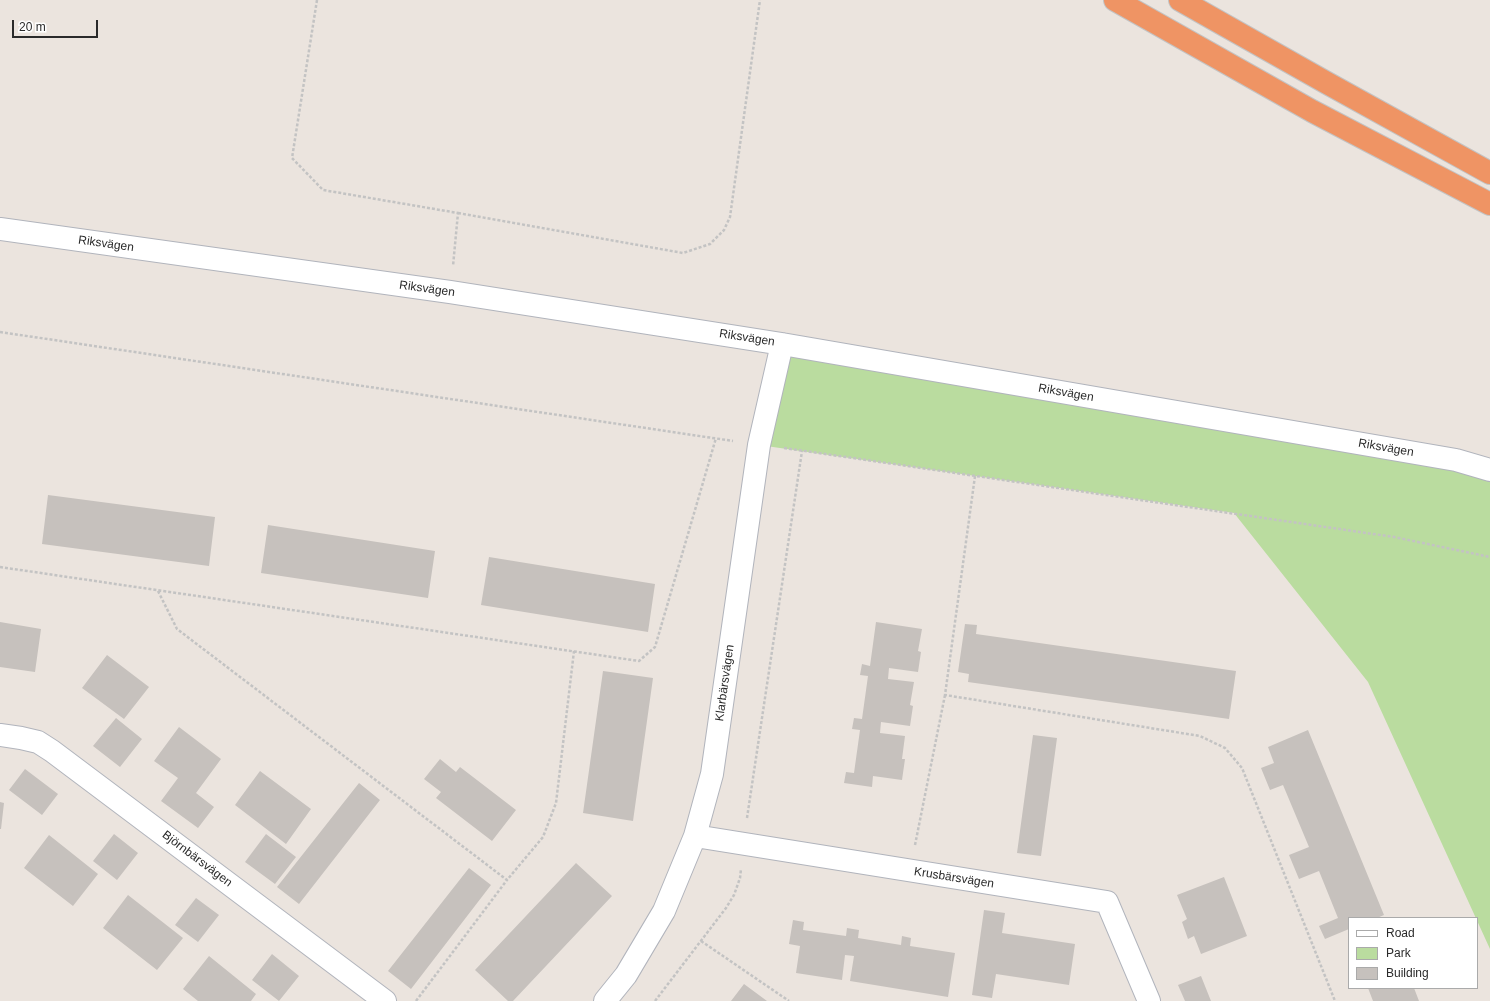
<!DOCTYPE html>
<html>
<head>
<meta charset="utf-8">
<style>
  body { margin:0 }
  #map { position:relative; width:1490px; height:1001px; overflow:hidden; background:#ebe4de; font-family:Arial,sans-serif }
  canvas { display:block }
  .legend { position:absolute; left:1348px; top:917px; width:130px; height:72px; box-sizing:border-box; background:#fff; border:1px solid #aaa; margin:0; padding:5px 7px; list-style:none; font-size:12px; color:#2a2a2a }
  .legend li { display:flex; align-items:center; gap:8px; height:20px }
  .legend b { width:20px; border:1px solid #aaa }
  .scale { position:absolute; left:12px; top:20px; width:86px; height:18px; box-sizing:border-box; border:2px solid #2a2a2a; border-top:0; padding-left:5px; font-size:12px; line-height:14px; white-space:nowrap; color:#2a2a2a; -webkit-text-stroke:3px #fff; paint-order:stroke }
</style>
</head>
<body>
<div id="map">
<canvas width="1490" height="1001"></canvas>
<ul class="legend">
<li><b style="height:5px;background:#fff"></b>Road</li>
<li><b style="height:11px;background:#badc9f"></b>Park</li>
<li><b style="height:11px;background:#c6c1bd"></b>Building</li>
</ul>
<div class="scale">20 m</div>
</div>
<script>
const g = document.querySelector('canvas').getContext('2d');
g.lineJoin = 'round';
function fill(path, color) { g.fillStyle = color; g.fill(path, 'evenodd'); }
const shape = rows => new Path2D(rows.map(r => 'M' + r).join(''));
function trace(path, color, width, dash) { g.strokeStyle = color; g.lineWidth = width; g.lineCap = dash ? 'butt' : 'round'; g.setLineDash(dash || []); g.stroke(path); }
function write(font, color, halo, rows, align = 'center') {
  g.font = font + ' Arial,sans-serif'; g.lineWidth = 3; g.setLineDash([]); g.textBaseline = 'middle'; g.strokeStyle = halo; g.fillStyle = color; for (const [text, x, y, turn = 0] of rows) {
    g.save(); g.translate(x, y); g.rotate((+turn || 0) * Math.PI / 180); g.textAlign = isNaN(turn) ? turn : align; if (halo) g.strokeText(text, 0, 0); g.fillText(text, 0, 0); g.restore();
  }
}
fill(shape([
  [782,344,1490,470,1490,949,1368,682,1234,513,759,445]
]), '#badc9f');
fill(shape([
  [48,495,215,517,209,566,42,544],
  [268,525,435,551,428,598,261,573],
  [489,557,655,584,648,632,481,605],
  [0,622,41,629,35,672,0,667],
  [876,622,922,629,918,651,921,652,918,672,889,668,888,679,914,682,910,705,913,706,910,726,881,722,880,733,905,736,902,759,905,759,902,780,873,776,872,787,844,783,846,772,854,773,860,730,852,729,854,718,862,719,868,676,860,675,862,664,870,666],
  [965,624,977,625,976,634,1236,671,1229,719,968,682,969,674,958,672],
  [107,655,149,687,124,719,82,688],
  [603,671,653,678,633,821,583,813],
  [116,718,142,739,120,767,93,746],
  [179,727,221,759,196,793,214,807,198,828,161,801,178,778,154,761],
  [1308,730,1384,915,1377,918,1349,918,1349,929,1325,939,1319,926,1338,918,1319,871,1299,879,1289,855,1309,847,1283,785,1270,790,1261,768,1274,763,1268,747],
  [1033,735,1057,738,1041,856,1017,853],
  [440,759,456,772,460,767,516,810,492,841,436,798,441,792,424,779],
  [25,769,58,794,42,815,9,790],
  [260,771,311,809,286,844,235,805],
  [359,783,380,800,299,904,277,887],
  [0,802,4,803,1,829,0,829],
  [114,834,138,853,117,880,93,861],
  [266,834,296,857,275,884,245,862],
  [49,835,98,874,73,906,24,868],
  [576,863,612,896,513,1001,508,1001,475,970],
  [469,868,491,885,411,989,388,971],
  [1224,877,1247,936,1201,954,1194,936,1188,939,1182,922,1187,919,1177,895],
  [128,895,183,938,157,970,103,928],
  [196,898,219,915,198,942,175,925],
  [984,910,1005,913,1002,933,1075,944,1069,985,996,974,992,998,972,995],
  [793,920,804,922,803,930,846,936,847,928,859,930,858,938,901,945,902,936,911,938,910,946,955,953,948,997,850,981,854,956,845,955,842,980,796,973,800,946,789,944],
  [272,954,299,976,279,1001,252,980],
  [209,956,256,994,251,1001,198,1001,183,989],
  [1201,976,1211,1001,1185,1001,1178,985],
  [744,984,767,1001,731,1001],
  [1368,988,1414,988,1419,1001,1373,1001]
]), '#c6c1bd');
const minor = shape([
  [0,229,450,292,782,344,1456,460,1490,470],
  [0,735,21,738,38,742,52,751,385,1001],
  [695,836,1107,902,1149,1001],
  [605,1001,626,975,664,911,695,836,712,774,759,445,782,344]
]);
const highway = shape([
  [1115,0,1312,111,1490,204],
  [1180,0,1327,83,1490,173]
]);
trace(minor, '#b1b4bc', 24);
trace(highway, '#c3c3c3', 24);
trace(shape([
  [317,0,292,158,323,190,458,213,453,266],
  [458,213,683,253,710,244,724,230,730,217,760,0],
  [0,332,733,441],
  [784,448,1394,537,1490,557],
  [975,476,945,695,1200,736,1225,748,1242,768,1335,1001],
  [0,567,639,661,655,647,716,438],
  [158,591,177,629,507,880,543,837,556,803,574,651],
  [747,818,802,451],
  [915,845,945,695],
  [701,941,789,1001],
  [416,1001,507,880],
  [655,1001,726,908,734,895,740,878,741,869]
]), '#c3c3c3', 2.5, [3, 2]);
trace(minor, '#fff', 22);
trace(highway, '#ef9464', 22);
write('12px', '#2a2a2a', '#fff', [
  ["Riksvägen",106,244,8],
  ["Riksvägen",427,289,8],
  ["Riksvägen",747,338,9],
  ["Riksvägen",1066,393,10],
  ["Riksvägen",1386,448,10],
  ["Klarbärsvägen",725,683,-82],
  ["Björnbärsvägen",197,859,37],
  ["Krusbärsvägen",954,878,9]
]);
</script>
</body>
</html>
